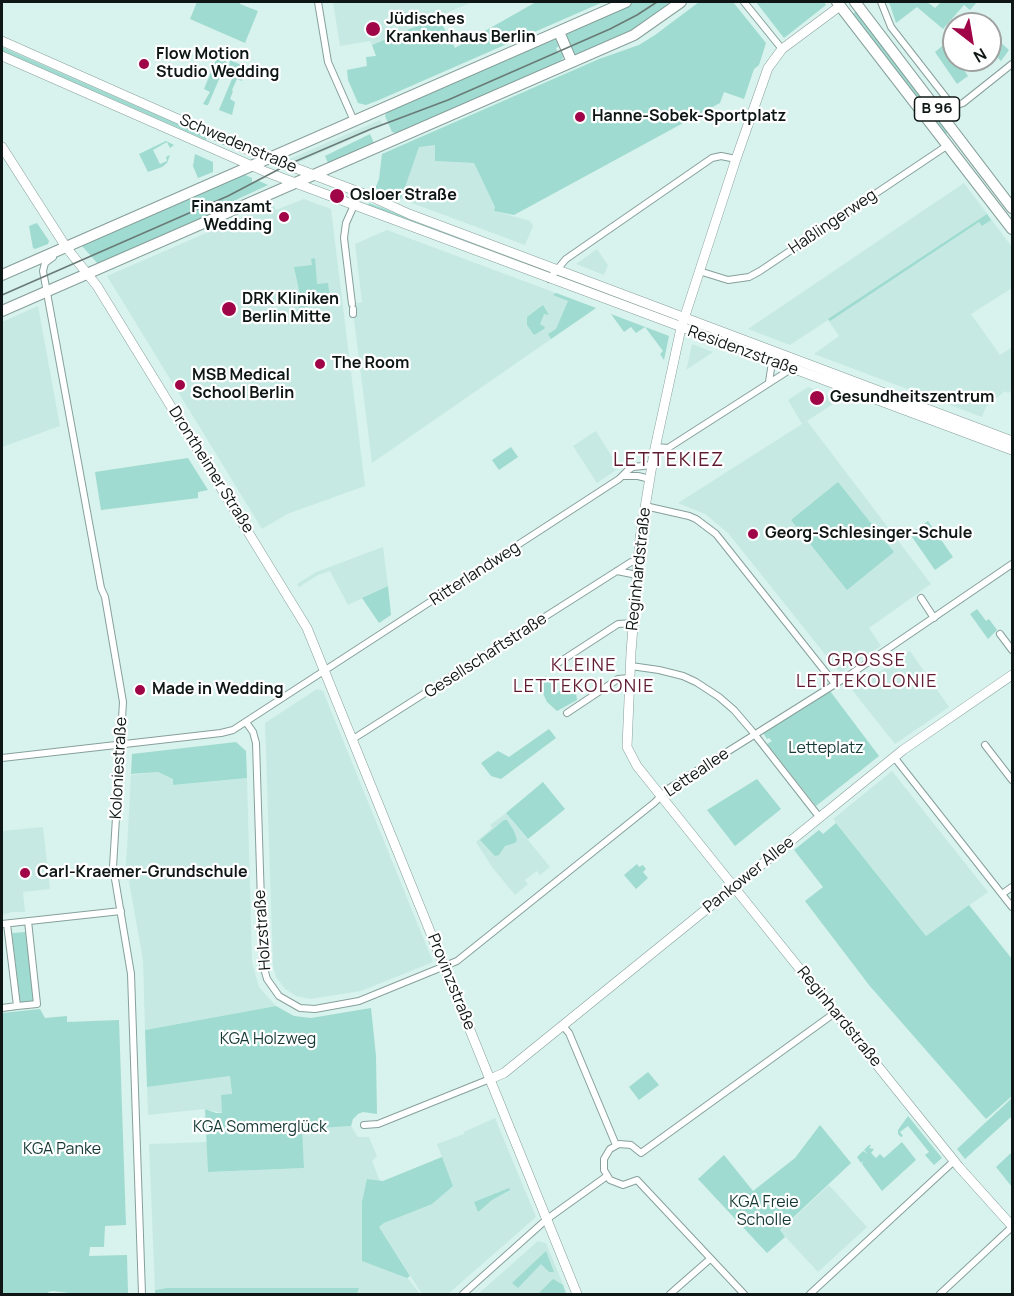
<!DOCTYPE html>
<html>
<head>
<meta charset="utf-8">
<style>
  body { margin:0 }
  #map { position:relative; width:1014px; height:1296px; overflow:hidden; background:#d8f2ed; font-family:Manrope,sans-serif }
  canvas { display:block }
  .frame { position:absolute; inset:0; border:3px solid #0e1715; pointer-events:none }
  .north { position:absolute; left:942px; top:12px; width:60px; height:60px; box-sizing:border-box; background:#fff; border:2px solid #9fa2a1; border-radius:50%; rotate:149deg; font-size:16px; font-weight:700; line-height:24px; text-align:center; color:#0e1715 }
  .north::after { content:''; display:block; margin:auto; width:21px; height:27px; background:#a00548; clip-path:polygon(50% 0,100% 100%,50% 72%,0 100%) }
</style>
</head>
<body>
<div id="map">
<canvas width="1014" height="1296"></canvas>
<div class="frame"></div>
<div class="north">N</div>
</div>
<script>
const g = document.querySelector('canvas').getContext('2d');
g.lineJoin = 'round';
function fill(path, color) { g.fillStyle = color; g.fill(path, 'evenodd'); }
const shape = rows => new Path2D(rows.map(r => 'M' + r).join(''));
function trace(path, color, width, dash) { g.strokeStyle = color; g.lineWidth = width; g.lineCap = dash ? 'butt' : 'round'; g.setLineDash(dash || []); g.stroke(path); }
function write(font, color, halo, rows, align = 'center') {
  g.font = font + ' Manrope,sans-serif'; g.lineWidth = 4.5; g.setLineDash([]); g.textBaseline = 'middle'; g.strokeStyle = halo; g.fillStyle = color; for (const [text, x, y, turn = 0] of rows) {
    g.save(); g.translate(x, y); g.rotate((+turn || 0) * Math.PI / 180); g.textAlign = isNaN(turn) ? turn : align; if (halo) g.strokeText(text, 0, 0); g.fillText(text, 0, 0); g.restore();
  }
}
fill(shape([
  [333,2,472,2,372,45,370,41,340,46],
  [380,120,383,125,302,161,295,164,287,160],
  [426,145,435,145,435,161,474,163,495,207,494,211,530,221,533,226,525,245,401,199,419,146],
  [964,183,1012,247,1012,288,971,314,1000,355,1012,347,1012,390,1008,393,1005,391,986,407,982,417,814,354,839,336,828,320,790,345,748,329],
  [304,199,331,209,365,486,287,514,262,529,107,276,273,204,276,210],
  [387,230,596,308,372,463,352,304,362,302,355,244],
  [597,249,608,265,604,275,576,264],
  [38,306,60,426,2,447,2,322],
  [692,344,713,352,686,370,688,363],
  [808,387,839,400,807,421,931,584,869,628,881,646,840,673,728,533,705,514,678,503,802,424,788,400],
  [596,431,619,468,597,483,573,446],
  [383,547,388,586,348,605,330,571,318,575,299,587,297,584,316,572],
  [910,651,949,707,895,744,852,690],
  [317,689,323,691,433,962,361,991,310,999,296,996,285,989,276,977,273,966,265,723],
  [892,771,988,892,926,936,833,819],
  [158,772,173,779,174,785,247,778,252,962,259,987,276,1006,145,1030,143,960,126,865,131,775],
  [506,813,550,867,540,875,537,871,525,880,528,884,515,895,492,867,476,842,492,828,490,825],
  [43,827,50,889,23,892,25,912,12,912,2,915,2,831],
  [230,1076,232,1094,222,1113,204,1109,148,1115,147,1087],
  [495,1118,536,1217,448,1294,422,1294,379,1227,384,1223,453,1186,437,1144,464,1134,464,1132],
  [351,1126,358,1137,369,1137,377,1156,372,1161,380,1181,368,1179,362,1261,406,1276,420,1294,357,1294,359,1288,167,1288,155,1290,149,1144,207,1142,209,1172,304,1168,301,1128],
  [829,1185,867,1227,818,1272,780,1231],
  [538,1241,546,1243,567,1294,478,1294]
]), '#c6eae3');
fill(shape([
  [197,2,240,2,240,4,258,11,245,43,190,19],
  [536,2,603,2,379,100,366,105,358,103,348,80,347,70,367,66,366,57,376,56,372,45,438,17,455,48],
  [633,2,674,2,635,29,574,55,566,33],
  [699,2,733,2,766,43,759,65,754,69,744,99,724,92,720,103,514,215,494,211,495,207,474,163,435,161,435,145,419,147,401,199,375,189,379,179,382,154,599,59,639,45,655,35],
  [756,2,824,2,826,5,784,38],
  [889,2,927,2,935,8,941,2,977,2,970,10,964,5,943,29,917,7,896,23],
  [858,10,950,131,944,135,851,15],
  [990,33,1009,50,1001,61,990,50],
  [555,38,561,45,556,48,558,53,563,51,564,56,560,62,396,133,392,132,385,116,387,112],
  [946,43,954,55,954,60,957,60,968,76,957,84,935,52],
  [2,47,207,137,206,140,2,51],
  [218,55,227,59,225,70,223,70,208,105,206,105,203,104,210,92,204,89],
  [230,60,239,64,244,69,242,81,237,79,232,90,233,91,230,99,235,102,232,115,219,110,234,74,228,71],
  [370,134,374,143,328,163,325,156],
  [166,141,174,145,170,148,167,142,153,150,160,164,167,161,166,157,170,155,167,163,162,167,148,172,139,154],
  [195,154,213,162,213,172,198,178,193,166],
  [243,174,252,178,252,182,259,181,268,185,223,206,208,216,98,264,82,246],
  [369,203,540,267,537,270,367,207],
  [987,214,991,220,982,226,979,222,830,321,828,319],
  [37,223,49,241,48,244,35,249,33,248,29,226],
  [315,258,317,284,328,283,329,291,332,296,300,310,297,300,301,299,294,267,312,265,311,259],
  [556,293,596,308,551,339,548,334,556,329,568,301,553,295],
  [543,305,549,315,544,314,540,324,545,327,544,329,534,335,527,325,527,317],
  [611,314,669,336,664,360,660,354,663,351,645,327,636,333,631,327,624,332],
  [511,447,518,457,499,470,492,460],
  [188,458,208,490,198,492,198,498,101,510,95,472],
  [838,482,894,552,847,590,791,520],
  [928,521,953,557,935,570,910,534],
  [388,586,391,615,379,623,362,598],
  [977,609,986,621,989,619,997,630,988,639,970,614],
  [546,676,557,693,569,684,576,693,577,700,557,711,547,702,542,691,540,679],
  [830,691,879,756,816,806,767,744,772,741,769,738,767,739,763,733],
  [549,729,556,738,501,779,491,776,481,763,498,751,509,757],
  [236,742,246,751,247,778,173,785,173,779,158,772,131,774,132,754],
  [757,779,781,809,735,846,707,810],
  [543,782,565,809,528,839,506,813],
  [504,820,507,820,514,831,517,840,515,843,505,846,499,855,495,856,480,840],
  [836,823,926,936,969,905,1012,959,1012,1096,986,1119,869,985,805,901,823,887,794,850,819,830,823,834],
  [637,864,639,867,643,865,646,869,643,872,648,878,636,889,624,875],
  [26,932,34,1001,20,1003,12,933],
  [276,1006,294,1016,311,1018,371,1008,376,1056,377,1114,363,1112,358,1114,353,1119,351,1126,302,1129,304,1168,208,1172,205,1109,216,1113,222,1113,221,1095,232,1094,230,1076,147,1087,145,1030],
  [40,1009,45,1018,67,1016,67,1022,119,1020,126,1225,105,1226,104,1247,90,1247,89,1256,127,1255,128,1293,77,1294,53,1291,48,1292,49,1294,2,1294,2,1013],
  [648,1072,659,1085,639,1100,629,1087],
  [1012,1098,1012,1116,965,1159,957,1149],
  [908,1116,942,1158,934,1165,925,1155,929,1152,908,1126,900,1132,903,1136,901,1137,898,1134,898,1130],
  [820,1125,851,1163,780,1230,785,1237,767,1253,698,1179,724,1155,753,1191,795,1158],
  [902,1142,916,1160,882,1191,862,1164,863,1161,861,1163,857,1157,863,1151,868,1154,864,1150,869,1145,871,1145,869,1148,874,1149,871,1153,876,1158,880,1154,884,1158],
  [1012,1152,1012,1187,996,1167],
  [442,1157,453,1186,432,1204,384,1223,379,1227,410,1276,407,1278,362,1261,362,1202,367,1179,383,1181],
  [509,1188,510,1190,492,1200,478,1212,474,1202],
  [546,1251,554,1272,549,1272,541,1264,518,1288,512,1283],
  [553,1279,563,1285,566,1294,540,1294,539,1293],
  [167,1288,359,1288,357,1294,155,1294,155,1290]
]), '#9fdbd0');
const street = shape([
  [318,2,328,62,354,121],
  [744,2,782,49],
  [881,2,891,27,951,104,957,105,963,103,1012,64],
  [53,257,45,263,43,271,101,588,105,597,123,702,113,867,131,974,142,1294],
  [699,271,728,280,749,277,760,271,948,145],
  [549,279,566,259,712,158,721,156,736,159],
  [352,304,344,238,346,223,360,192],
  [353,314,353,309],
  [769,382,772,362],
  [656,447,668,448,791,369],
  [624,476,638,476,650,479],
  [645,506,689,516,696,519,716,534,835,684],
  [617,571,637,575],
  [921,598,934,618],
  [1000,634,1012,650],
  [555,665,618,624,634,623],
  [631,666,659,670,683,676,696,682,719,697,734,710,752,731,820,818],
  [567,713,618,679,630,678],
  [246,722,253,732,256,743,263,965,267,979,279,996,300,1008,315,1009,359,1001,457,961,654,803,668,789,848,676,1012,564],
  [353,739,631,562,638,562],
  [985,745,1012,780],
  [894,757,1012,907],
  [2,758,221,733,233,730,619,479,627,471,633,467,652,465],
  [1002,894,1012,887],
  [2,924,121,911],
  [7,924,17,1006,37,1004,28,921],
  [2,1008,17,1006],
  [562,1025,569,1033,616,1145],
  [364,1125,378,1124,490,1079],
  [463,1294,547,1219,607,1176],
  [670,1294,710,1259],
  [744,1294,637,1180,623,1185,610,1180,604,1170,604,1159,610,1149,619,1144,631,1145,641,1153,836,1012],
  [810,1294,954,1161],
  [940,1294,1012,1227]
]);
const secondary = shape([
  [840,6,782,49,768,68,736,159,681,328,654,453,640,538,631,652,627,747,637,766,717,866,959,1167,1012,1226],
  [2,41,248,150,372,197,409,214,1012,441],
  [2,56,266,172,1012,450],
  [2,147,66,247,97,286,307,628,577,1294],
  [490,1079,504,1073,903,750,1012,675]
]);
const primary = shape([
  [837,2,1012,229],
  [855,2,1012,208],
  [559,32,572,62],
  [2,275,626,2],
  [2,311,634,35,681,2]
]);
trace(street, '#87a09b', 8);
trace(secondary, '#87a09b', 10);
trace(primary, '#87a09b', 12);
trace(street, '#fff', 6);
trace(secondary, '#fff', 9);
trace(primary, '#fff', 10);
trace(shape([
  [2,295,228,196,287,165,371,129,448,100,610,29,637,15,657,2]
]), '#6a7a77', 1.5);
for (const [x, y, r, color] of [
  [373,29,8,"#a00548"],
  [144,64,6,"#a00548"],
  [580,117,6,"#a00548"],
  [337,196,8,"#a00548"],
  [284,217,6,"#a00548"],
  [229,309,8,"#a00548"],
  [320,364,6,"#a00548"],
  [180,385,6,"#a00548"],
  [817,398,8,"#a00548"],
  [753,534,6,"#a00548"],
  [140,690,6,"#a00548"],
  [25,873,6,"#a00548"]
]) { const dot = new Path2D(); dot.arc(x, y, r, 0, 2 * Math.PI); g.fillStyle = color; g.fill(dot); trace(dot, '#fff', 2); }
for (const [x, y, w] of [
  [937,109,45]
]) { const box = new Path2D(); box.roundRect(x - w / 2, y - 12, w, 24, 4.5); g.fillStyle = '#fff'; g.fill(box); trace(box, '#0e1715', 1.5); }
write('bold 15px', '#0e1715', null, [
  ["B 96",937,109]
]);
write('bold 16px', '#0e1715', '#fff', [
  ["Jüdisches",386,20],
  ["Krankenhaus Berlin",386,38],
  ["Flow Motion",156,55],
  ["Studio Wedding",156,73],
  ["Hanne-Sobek-Sportplatz",592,117],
  ["Osloer Straße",350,196],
  ["Finanzamt",272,208,"right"],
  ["Wedding",272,226,"right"],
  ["DRK Kliniken",242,300],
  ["Berlin Mitte",242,318],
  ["The Room",332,364],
  ["MSB Medical",192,376],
  ["School Berlin",192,394],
  ["Gesundheitszentrum",830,398],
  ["Georg-Schlesinger-Schule",765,534],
  ["Made in Wedding",152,690],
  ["Carl-Kraemer-Grundschule",37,873]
], 'left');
write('16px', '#0e1715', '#fff', [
  ["Schwedenstraße",238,144,23],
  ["Haßlingerweg",833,222,-34],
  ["Residenzstraße",743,351,20],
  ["Drontheimer Straße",211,470,58],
  ["Reginhardstraße",639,569,-84],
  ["Ritterlandweg",475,574,-33],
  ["Gesellschaftstraße",486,656,-33],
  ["Koloniestraße",119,768,-87],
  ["Letteallee",697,773,-34],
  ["Pankower Allee",749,875,-39],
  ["Holzstraße",263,930,-94],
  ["Provinzstraße",451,982,68],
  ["Reginhardstraße",839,1017,51]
]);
write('16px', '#153934', '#fff', [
  ["Letteplatz",826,749],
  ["KGA Holzweg",268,1040],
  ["KGA Sommerglück",260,1128],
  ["KGA Panke",62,1150],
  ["KGA Freie",764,1203],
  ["Scholle",764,1221]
]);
g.letterSpacing = '1.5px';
write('18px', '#5e1a2f', '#fff', [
  ["GROSSE",867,661],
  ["LETTEKOLONIE",867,682],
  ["KLEINE",584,666],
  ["LETTEKOLONIE",584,687]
]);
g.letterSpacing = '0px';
g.letterSpacing = '1.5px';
write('20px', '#5e1a2f', '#fff', [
  ["LETTEKIEZ",669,460]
]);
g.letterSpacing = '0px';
</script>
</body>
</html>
